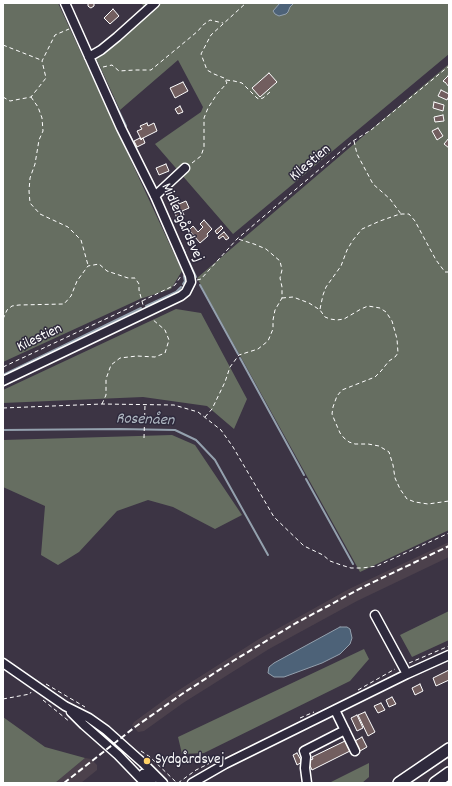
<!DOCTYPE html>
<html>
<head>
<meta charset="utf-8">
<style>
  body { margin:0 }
  #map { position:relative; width:452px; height:786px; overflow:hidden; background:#3c3444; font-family:Dekko,sans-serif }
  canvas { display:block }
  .frame { position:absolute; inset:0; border:4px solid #fff; pointer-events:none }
</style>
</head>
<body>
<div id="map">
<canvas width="452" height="786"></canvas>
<div class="frame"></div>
</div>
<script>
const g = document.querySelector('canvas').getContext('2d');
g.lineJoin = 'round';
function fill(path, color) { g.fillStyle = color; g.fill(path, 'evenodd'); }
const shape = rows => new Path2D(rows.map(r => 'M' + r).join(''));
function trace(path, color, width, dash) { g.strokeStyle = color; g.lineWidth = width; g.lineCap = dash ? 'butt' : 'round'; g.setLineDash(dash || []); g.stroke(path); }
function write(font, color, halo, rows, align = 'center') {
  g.font = font + ' Dekko,sans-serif'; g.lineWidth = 3; g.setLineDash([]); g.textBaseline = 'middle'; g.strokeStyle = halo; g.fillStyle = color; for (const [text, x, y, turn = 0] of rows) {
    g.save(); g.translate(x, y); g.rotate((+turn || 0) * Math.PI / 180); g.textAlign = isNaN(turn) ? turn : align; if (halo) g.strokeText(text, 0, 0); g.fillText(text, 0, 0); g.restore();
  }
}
fill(shape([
  [449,542,449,557,357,601,269,649,183,703,144,731,138,732,132,725,134,722,171,695,259,639,349,589],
  [85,758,91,759,97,765,97,770,81,783,55,783]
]), '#4c414c');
fill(shape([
  [3,3,58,3,182,271,171,289,140,299,3,362],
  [141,3,449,3,449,54,233,234,155,144,201,112,203,107,178,60,120,110,96,58,149,12],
  [449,64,449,530,360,572,197,278,368,132],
  [176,309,201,313,247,399,234,429,207,406,143,397,3,403,3,390],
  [172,435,195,445,242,515,215,529,173,507,148,500,117,511,79,552,58,565,41,555,45,506,3,487,3,440],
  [449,611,449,640,412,657,400,635],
  [364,649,369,659,350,681,204,753,182,754,178,737],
  [3,717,45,747,85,758,55,783,3,783],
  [369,763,369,777,362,783,329,783]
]), '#666e61');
const water = shape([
  [280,3,294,3,290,7,288,12,286,14,279,16,275,14,273,11,280,3],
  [340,627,347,627,350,629,352,638,350,644,340,654,322,663,284,677,274,677,268,673,269,667,274,663,340,627]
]);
fill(water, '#4d6278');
trace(water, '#94a1ae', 1);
trace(shape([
  [95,59,98,67],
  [100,70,102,76],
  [112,97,126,126],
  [128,132,136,148],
  [138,154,142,161],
  [179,240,185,253],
  [189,262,196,277],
  [183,284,185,281,184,276],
  [200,285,238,354],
  [146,306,176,292,181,287],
  [240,358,304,475],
  [3,375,141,308],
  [3,430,120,429,175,430,196,440,215,460,268,555],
  [306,479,353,564]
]), '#94a1ae', 2);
const building = shape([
  [88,3,94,3,94,6,91,8,89,7,88,6,88,3],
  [113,9,119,16,110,24,104,18,113,9],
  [269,73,277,82,260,97,252,88,269,73],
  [448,76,449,78,449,87,445,82,444,82,443,81,448,76],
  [183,82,188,91,175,98,170,88,183,82],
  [441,90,449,94,449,96,447,100,438,96,441,90],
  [434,102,444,105,443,111,433,108,434,102],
  [180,106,183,112,178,114,175,109,180,106],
  [443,115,444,121,435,122,434,117,443,115],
  [147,123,148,126,154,123,157,131,141,139,137,131,142,129,140,126,147,123],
  [438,128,443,136,437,140,432,131,438,128],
  [140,138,141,140,143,138,145,143,137,147,134,141,140,138],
  [449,138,449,148,444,144,449,138],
  [166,164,169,171,159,175,156,168,166,164],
  [178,201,179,204,186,201,189,208,182,211,184,215,177,218,171,204,178,201],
  [204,220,212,229,207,234,208,236,200,243,189,230,193,226,198,232,203,227,200,224,204,220],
  [221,226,223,228,217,234,215,231,221,226],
  [224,232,229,238,226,240,223,236,219,239,218,237,224,232],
  [449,670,449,680,436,686,433,678,449,670],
  [420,684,423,691,415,695,412,688,420,684],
  [392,697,396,704,389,707,386,700,392,697],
  [381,703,385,710,378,713,374,706,381,703],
  [365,712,375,732,368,736,358,715,365,712],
  [357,715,363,728,357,731,351,718,357,715],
  [362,737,367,747,360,751,355,741,362,737],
  [345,741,350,751,312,770,308,761,313,759,312,757,345,741],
  [297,753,302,762,297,765,293,755,297,753]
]);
fill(building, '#725e5f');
trace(building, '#fff', 1);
const minor = shape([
  [89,57,101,50,117,37,155,3],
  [155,196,185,168],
  [3,381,181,296,186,292,191,282,190,276,155,196,121,128,65,3],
  [375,615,407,674],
  [3,663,65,706,89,718,106,730,143,763,163,783],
  [335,710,355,751],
  [71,712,84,725,118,755,145,783],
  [143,774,152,783],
  [192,783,225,764,407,674,449,655],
  [307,783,305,768,306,757,304,751,345,730]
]);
const highway = shape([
  [399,783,449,749],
  [435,783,449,773]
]);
trace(minor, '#fff', 11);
trace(highway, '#fff', 14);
trace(shape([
  [3,45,41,60],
  [103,67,112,65,119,71,135,70,151,70,198,31,203,25,210,20,223,23],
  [226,80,234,81,242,83,257,98,259,99,263,98,270,92],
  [3,97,10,101,31,97,46,78,42,61,55,35,69,29],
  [31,97,38,107,42,118,43,131,39,140,35,164,30,178,29,191,30,203,40,214,68,227,81,240,88,265],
  [354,141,357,154,373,184,390,199,401,214],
  [192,163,201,156,204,147,204,118,208,108,217,94,227,83,224,78,214,74,207,70,201,54,211,35,246,3],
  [197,280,201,279,237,239,353,141,371,130,449,66],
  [282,298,293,297,309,303,320,310,325,317,330,319,337,320,344,319,361,309,368,306,380,308,386,312,392,321,397,339,398,353,395,357,389,361,381,371,375,377,342,390,337,396,333,407,332,414,334,419,340,433,344,438,349,442,355,444,368,444,379,446,389,452,393,465,395,478,400,489,407,499,415,502,428,504,449,501],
  [320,309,323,295,326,287,341,266,347,250,353,240,362,229,380,221,397,215,402,214,409,214,415,221,423,236,436,260,445,272,449,272],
  [3,319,7,310,12,306,19,305,64,304,71,296,77,281,88,266,99,264,107,271,128,278,135,278,139,284,139,290,143,305],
  [3,367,127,309,142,301,175,285,181,276],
  [102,404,106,395,106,379,111,365,120,358,137,356,155,357,165,353,169,340,165,330,152,319],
  [3,408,102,404,174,405,198,412,221,430,233,447,274,517,304,546,323,555,330,561,341,565,351,568,362,568,377,566,449,533],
  [205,417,212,409,225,382,230,367,239,355,258,349,268,341,273,329,273,320,275,310,282,298,282,287,280,278,282,270,280,261,266,249,254,244,238,239],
  [144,438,145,405],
  [409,663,449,646],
  [46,684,85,707],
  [358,690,395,669],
  [3,699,30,694,31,692],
  [43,700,70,722],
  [300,718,314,712],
  [141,751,150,757,177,783],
  [178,783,196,770,220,758]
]), '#fff', 1, [4, 3]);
trace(minor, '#2f2a3d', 8);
trace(highway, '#2f2a3d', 11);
trace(shape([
  [64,783,135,727,182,694,233,661,296,623,328,606,363,587,449,546]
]), '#fff', 2, [6, 3]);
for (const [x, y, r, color] of [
  [147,761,4,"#ffd166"]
]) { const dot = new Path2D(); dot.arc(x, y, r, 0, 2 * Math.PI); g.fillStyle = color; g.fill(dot); trace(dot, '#2f2a3d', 1.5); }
write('15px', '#fff', '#2f2a3d', [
  ["Kilestien",311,164,-40],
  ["Midlergårdsvej",181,223,66],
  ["Kilestien",40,339,-25]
]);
write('15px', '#fff', '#2f2a3d', [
  ["Sydgårdsvej",155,761]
], 'left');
write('italic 16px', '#afb8c2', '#2f2a3d', [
  ["Rosenåen",145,421,2]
]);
</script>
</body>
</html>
